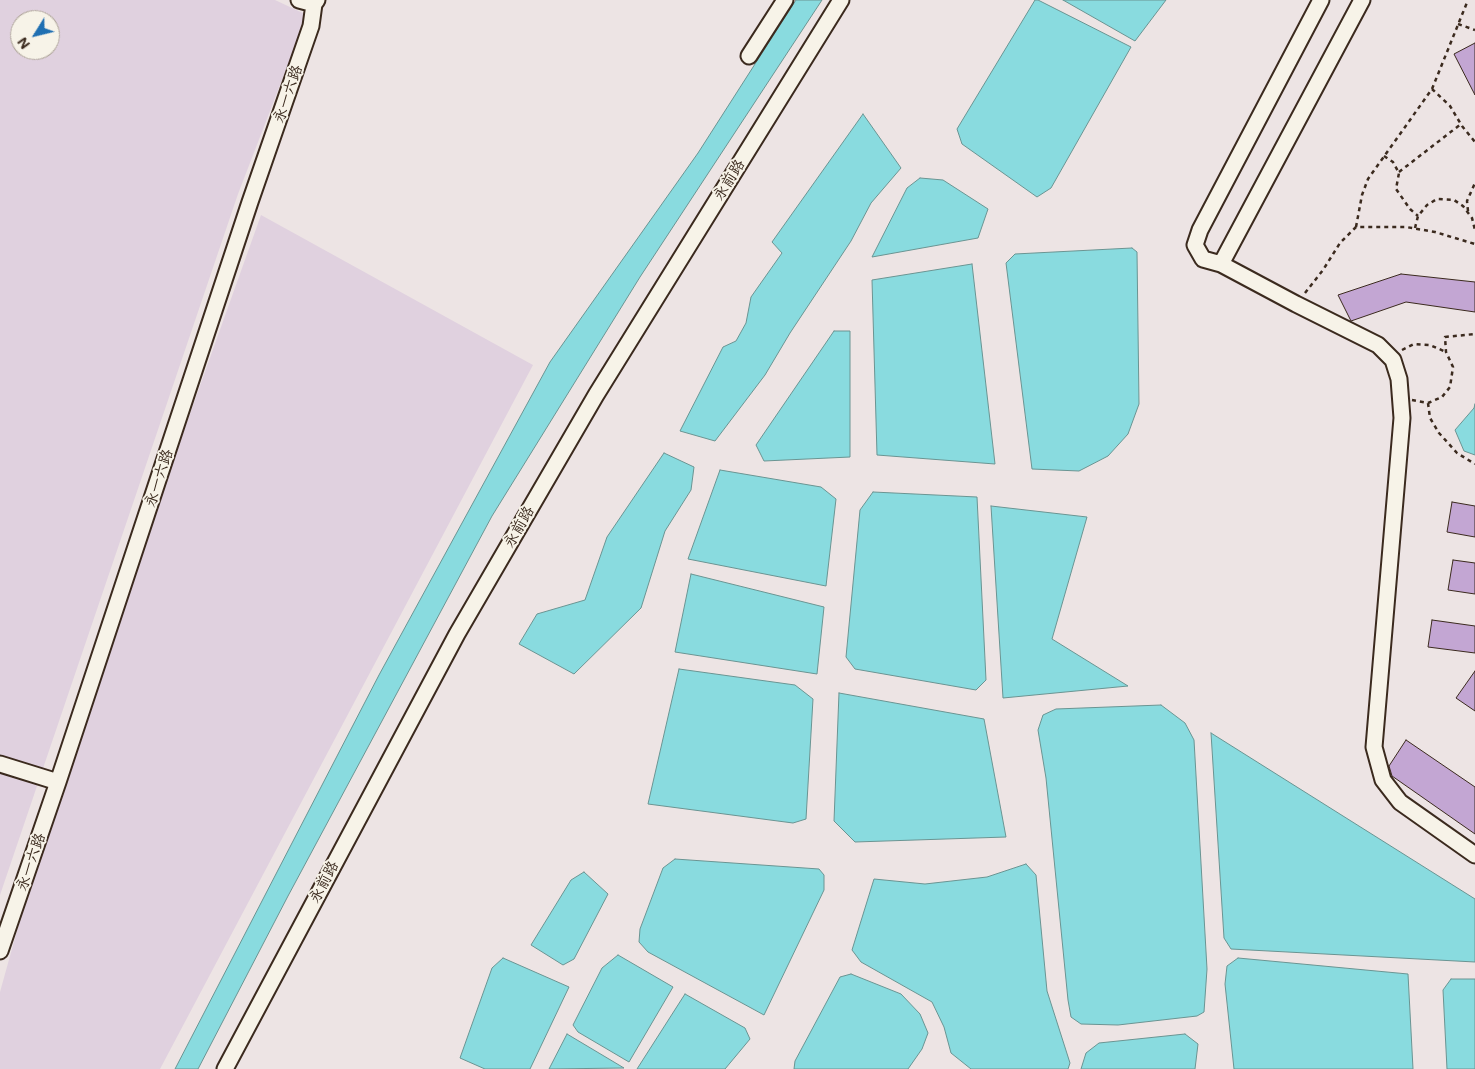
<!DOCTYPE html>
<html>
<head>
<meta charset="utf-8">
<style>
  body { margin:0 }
  #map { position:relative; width:1475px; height:1069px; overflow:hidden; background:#ede4e4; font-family:Mali,sans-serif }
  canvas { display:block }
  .north { position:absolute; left:10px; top:10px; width:50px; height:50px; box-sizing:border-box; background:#f7f3e8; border:1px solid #aca397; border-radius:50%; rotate:234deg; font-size:14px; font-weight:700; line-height:20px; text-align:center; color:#3b2a1e }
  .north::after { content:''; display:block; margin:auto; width:18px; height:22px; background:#1f6fb2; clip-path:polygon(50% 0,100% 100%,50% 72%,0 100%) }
</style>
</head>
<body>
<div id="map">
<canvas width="1475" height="1069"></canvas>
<div class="north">N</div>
</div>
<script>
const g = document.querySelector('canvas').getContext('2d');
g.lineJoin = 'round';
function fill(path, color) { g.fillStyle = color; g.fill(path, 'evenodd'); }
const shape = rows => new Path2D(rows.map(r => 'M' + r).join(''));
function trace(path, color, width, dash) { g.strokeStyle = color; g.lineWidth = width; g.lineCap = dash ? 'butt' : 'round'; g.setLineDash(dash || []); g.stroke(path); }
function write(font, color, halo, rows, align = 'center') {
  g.font = font + ' Mali,"LXGW WenKai TC",sans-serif'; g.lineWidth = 4; g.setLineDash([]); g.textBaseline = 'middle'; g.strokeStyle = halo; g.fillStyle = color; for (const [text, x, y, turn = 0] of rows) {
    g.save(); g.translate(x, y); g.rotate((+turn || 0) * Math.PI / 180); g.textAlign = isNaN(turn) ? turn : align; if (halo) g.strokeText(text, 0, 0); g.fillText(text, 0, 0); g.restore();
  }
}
fill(shape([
  [0,0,275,0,307,15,238,194,0,895],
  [20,20,50,20,50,50,20,50],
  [261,215,533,365,160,1069,0,1069,0,992,58,783]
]), '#e0d1df');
const water = shape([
  [796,0,822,0,640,277,492,516,288,896,198,1069,175,1069,379,675,550,362,698,153,796,0],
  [1035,0,1038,0,1131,47,1051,188,1037,197,962,144,957,129,1035,0],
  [1063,0,1166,0,1135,41,1063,0],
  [863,114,901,168,871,203,851,241,790,333,765,375,715,441,680,431,723,347,736,341,746,323,751,297,782,253,772,242,863,114],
  [920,178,943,180,988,209,978,238,872,257,907,188,920,178],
  [1132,248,1137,252,1139,404,1128,434,1108,456,1079,471,1032,469,1006,263,1015,254,1132,248],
  [972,264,995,464,877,455,872,280,972,264],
  [834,331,850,331,850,457,764,461,756,445,834,331],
  [1475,404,1475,455,1464,451,1455,430,1474,408,1475,404],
  [664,453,694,467,691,490,665,531,641,608,574,674,519,644,537,614,585,600,607,537,664,453],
  [720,470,821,487,836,499,826,586,688,559,720,470],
  [873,492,977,497,986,680,976,690,855,669,846,657,860,510,873,492],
  [991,506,1087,517,1052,639,1128,686,1003,698,991,506],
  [691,574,824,607,817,674,675,652,691,574],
  [679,669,795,685,813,699,806,819,793,823,648,804,679,669],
  [839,693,984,719,1006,837,855,842,834,821,839,693],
  [1161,705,1185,723,1194,740,1207,969,1204,1012,1197,1016,1118,1025,1081,1024,1071,1017,1068,1000,1046,778,1038,730,1043,715,1056,709,1161,705],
  [1211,733,1475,899,1475,962,1231,949,1224,938,1211,733],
  [675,859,819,869,824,875,824,890,764,1015,648,952,639,942,640,929,663,868,675,859],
  [1026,864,1036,875,1047,991,1070,1063,1068,1069,971,1069,951,1053,944,1027,932,1002,861,962,852,950,874,879,925,884,987,877,1026,864],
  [584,872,608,894,574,959,563,965,531,945,571,880,584,872],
  [618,955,673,987,629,1062,578,1032,573,1025,602,968,618,955],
  [503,958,569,987,530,1069,485,1069,460,1058,492,968,503,958],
  [1238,958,1408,974,1413,1069,1234,1069,1225,984,1227,966,1238,958],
  [851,974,901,994,920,1014,928,1033,922,1049,908,1069,794,1069,795,1061,840,977,851,974],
  [1451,979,1475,979,1475,1069,1447,1069,1443,990,1451,979],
  [685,994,745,1028,750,1039,725,1069,637,1069,685,994],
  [567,1034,624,1068,549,1069,567,1034],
  [1185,1034,1198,1044,1195,1069,1081,1069,1086,1053,1099,1043,1185,1034]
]);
fill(water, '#89dbdf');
trace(water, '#6a9492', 1);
const building = shape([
  [1475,43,1475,95,1454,54,1475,43],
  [1401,274,1475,282,1475,312,1406,302,1351,321,1338,295,1401,274],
  [1452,502,1475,506,1475,537,1447,532,1452,502],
  [1453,560,1475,563,1475,594,1448,590,1453,560],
  [1432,620,1475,626,1475,653,1428,647,1432,620],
  [1475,671,1475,711,1456,698,1475,671],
  [1406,740,1475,787,1475,834,1392,776,1389,766,1406,740]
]);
fill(building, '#c3a6d3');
trace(building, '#3b2a1e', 1);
const minor = shape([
  [299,0,314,4,317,0],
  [1321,0,1200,230,1195,245,1203,259,1221,264,1296,304,1378,345,1393,360,1399,379,1402,418,1374,747,1383,780,1400,802,1475,855],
  [749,56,785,0],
  [1221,264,1362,0],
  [0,764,58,782],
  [0,951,58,782,250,202,311,26,314,4],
  [225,1069,457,634,596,395,841,0]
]);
trace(minor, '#3b2a1e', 19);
trace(shape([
  [1458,24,1475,30],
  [1432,89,1468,0],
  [1384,156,1393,162,1399,173,1396,189,1410,209,1418,216],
  [1399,172,1461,124],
  [1468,211,1467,201,1475,183],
  [1356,227,1362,195,1368,179,1432,89,1450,106,1462,126,1475,142],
  [1415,228,1418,216,1427,205,1437,199,1454,200,1463,206,1472,218,1475,230],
  [1305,293,1323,270,1340,243,1356,227,1406,227,1435,232,1475,244],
  [1402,350,1414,344,1430,345,1446,352],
  [1412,400,1428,403,1442,397,1450,387,1453,367,1446,352,1445,337,1475,334],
  [1428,403,1430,418,1439,433,1457,453,1475,464]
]), '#3b2a1e', 2.5, [4, 4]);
trace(minor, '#f7f3e8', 15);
write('15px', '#3b2a1e', '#f7f3e8', [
  ["永一六路",288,94,-71],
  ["永前路",729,180,-58],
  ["永一六路",159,478,-72],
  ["永前路",519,527,-60],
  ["永一六路",31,862,-71],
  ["永前路",324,882,-62]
]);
</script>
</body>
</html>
